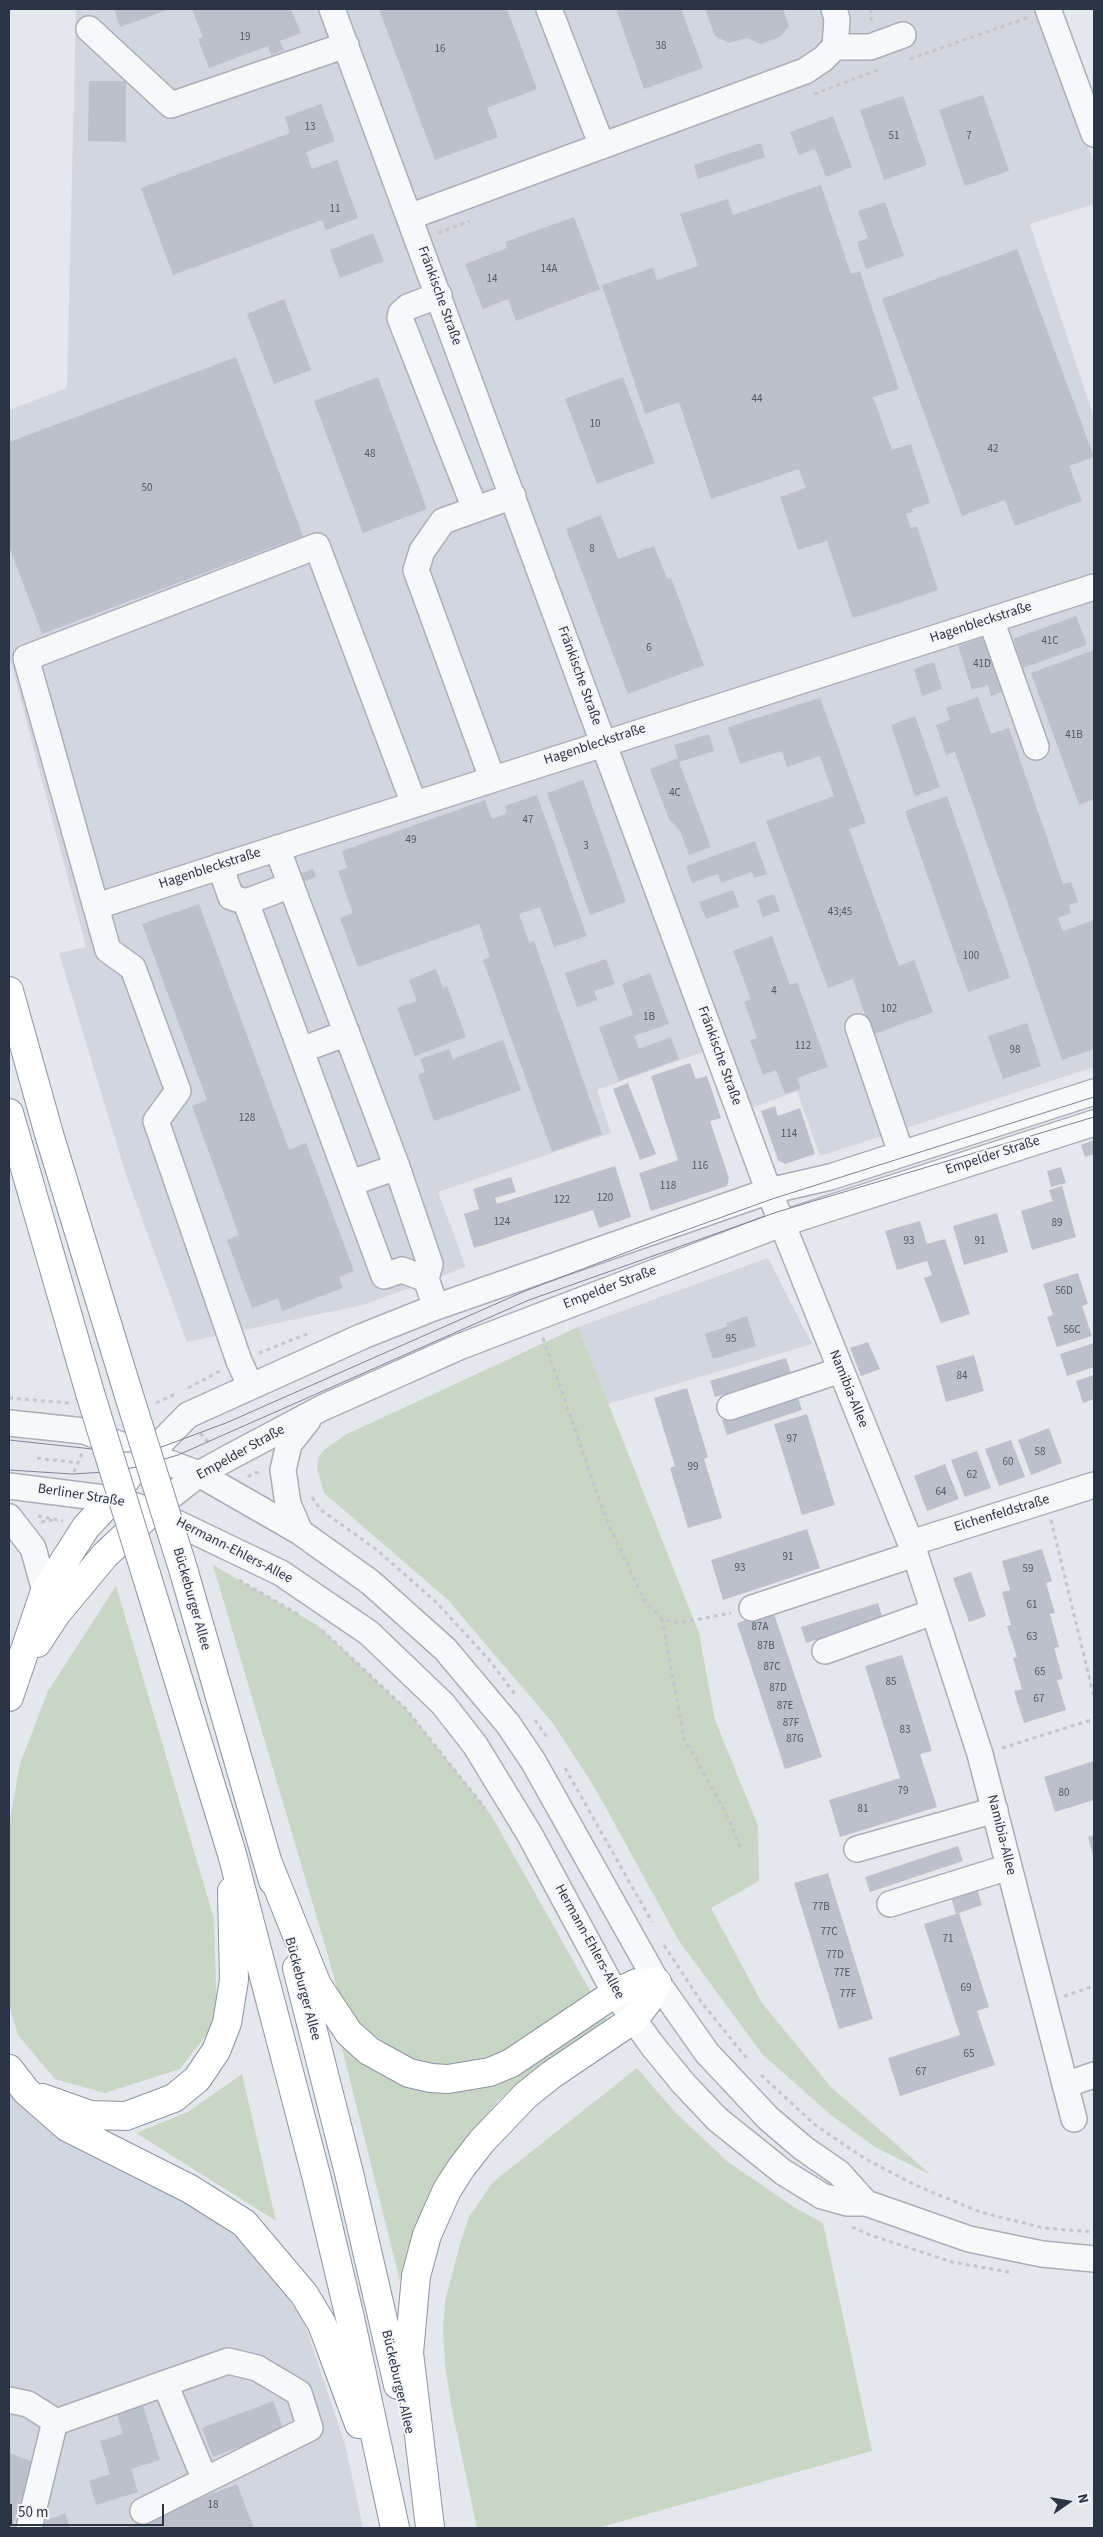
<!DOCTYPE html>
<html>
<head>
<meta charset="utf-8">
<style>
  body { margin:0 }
  #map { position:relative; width:1103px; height:2537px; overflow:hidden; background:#e4e7ec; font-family:"Source Sans 3",sans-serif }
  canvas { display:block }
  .frame { position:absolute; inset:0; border:10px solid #2b3445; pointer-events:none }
  .north { position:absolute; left:1043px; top:2477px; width:50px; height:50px; -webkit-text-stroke:4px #f4f6f9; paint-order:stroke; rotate:77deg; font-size:14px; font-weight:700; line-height:20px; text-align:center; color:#2b3445 }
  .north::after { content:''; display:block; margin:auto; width:18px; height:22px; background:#2b3445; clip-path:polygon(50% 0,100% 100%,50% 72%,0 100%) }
  .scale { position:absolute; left:10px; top:2504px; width:154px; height:22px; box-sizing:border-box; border:2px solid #2b3445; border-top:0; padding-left:6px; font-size:15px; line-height:18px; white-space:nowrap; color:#2b3445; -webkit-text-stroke:4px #f4f6f9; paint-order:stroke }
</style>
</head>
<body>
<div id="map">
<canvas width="1103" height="2537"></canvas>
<div class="frame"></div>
<div class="north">N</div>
<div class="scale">50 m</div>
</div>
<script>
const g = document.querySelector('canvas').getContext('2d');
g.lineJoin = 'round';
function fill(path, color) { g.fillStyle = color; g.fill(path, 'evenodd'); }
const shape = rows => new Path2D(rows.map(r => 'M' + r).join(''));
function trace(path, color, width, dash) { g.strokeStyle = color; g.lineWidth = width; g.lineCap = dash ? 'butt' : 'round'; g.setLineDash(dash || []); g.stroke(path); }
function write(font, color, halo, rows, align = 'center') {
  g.font = font + ' "Source Sans 3",sans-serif'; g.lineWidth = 4; g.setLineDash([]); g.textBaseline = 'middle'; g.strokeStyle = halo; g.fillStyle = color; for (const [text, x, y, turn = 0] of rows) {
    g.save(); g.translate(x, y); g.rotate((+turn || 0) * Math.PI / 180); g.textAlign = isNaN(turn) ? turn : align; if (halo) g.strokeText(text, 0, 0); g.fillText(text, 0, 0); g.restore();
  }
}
fill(shape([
  [76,9,1038,9,1094,163,1094,204,1030,224,1094,418,1094,1067,820,1156,797,1091,736,1114,711,1049,597,1090,611,1133,438,1192,466,1267,363,1305,187,1342,126,1175,59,953,86,947,9,655,9,410,67,388],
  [768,1258,812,1344,608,1404,578,1327],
  [9,2093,47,2126,99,2160,170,2195,232,2231,258,2256,303,2319,346,2448,363,2528,9,2528]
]), '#d2d6de');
fill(shape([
  [578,1327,699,1633,715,1720,758,1826,759,1881,711,1908,762,2003,831,2087,931,2175,875,2147,831,2115,763,2055,679,1941,595,1788,552,1722,447,1599,324,1493,317,1468,319,1457,323,1451,345,1435],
  [213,1565,317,1625,406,1709,491,1815,598,2005,448,2079,349,2033,327,1952],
  [116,1586,214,1919,217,2021,180,2069,105,2093,55,2079,18,2035,9,2005,9,1824,20,1764,48,1691],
  [603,2014,607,2021,520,2082,498,2101,453,2155,418,2222,408,2247,400,2281,341,2044,361,2061,384,2075,408,2085,430,2089],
  [637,2068,676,2113,728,2162,794,2207,823,2223,872,2451,598,2528,477,2528,451,2405,445,2364,443,2330,445,2301,460,2244,469,2217,493,2182],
  [242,2074,276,2221,136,2133,188,2112]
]), '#c9d6c5');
fill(shape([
  [114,9,170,9,120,27],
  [192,9,291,9,301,33,280,41,284,50,271,55,268,46,209,68,198,39,203,37],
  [379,9,507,9,537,89,487,108,498,137,435,160],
  [616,9,681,9,703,68,644,89],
  [705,9,783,9,789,26,780,37,760,44,747,38,729,43,715,36],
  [89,81,126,81,126,142,88,141],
  [983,95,1009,171,965,186,939,110],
  [903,96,927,165,884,180,860,110],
  [321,104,335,141,306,152,312,169,337,160,358,218,326,230,322,220,173,275,141,188,290,133,285,117],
  [833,116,852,167,826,177,815,149,799,155,790,132],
  [761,143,765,157,698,179,694,165],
  [821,185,851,274,860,271,899,389,873,397,892,450,911,444,930,503,912,509,913,512,906,514,911,528,917,526,938,590,853,618,827,541,798,550,780,497,806,488,799,469,711,499,679,402,645,414,602,285,653,268,657,280,698,266,680,214,728,199,733,215],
  [885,202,904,256,866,269,857,242,868,238,858,211],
  [574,217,600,289,516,321,508,299,483,309,465,264,507,248,505,242],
  [373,233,384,261,340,278,330,250],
  [1017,249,1094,457,1069,466,1082,501,1015,526,1005,500,962,516,882,299],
  [284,299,311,370,274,384,247,314],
  [236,357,303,536,42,634,9,546,9,442],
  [378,377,427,509,363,533,314,401],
  [623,377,655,463,597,484,565,399],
  [601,515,618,559,654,546,667,579,671,578,704,665,628,694,566,529],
  [1076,616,1087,645,1023,668,1013,639],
  [990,635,1008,690,991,696,988,685,972,690,958,646],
  [1094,650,1094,799,1079,805,1031,673],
  [934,662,942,689,922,696,914,669],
  [978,697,991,734,1009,728,1063,884,1071,882,1078,902,1069,905,1071,913,1058,918,1063,931,1094,920,1094,1049,1062,1060,955,752,946,755,936,725,950,720,946,708],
  [820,698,866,823,849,829,899,966,914,960,933,1012,872,1035,853,979,828,988,766,821,834,796,820,756,787,767,782,751,740,764,728,727],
  [915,716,940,787,915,796,891,725],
  [709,734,714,751,679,762,711,847,689,855,679,829,669,819,650,769,678,758,674,745],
  [583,780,626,902,590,915,547,793],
  [537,795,587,936,554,947,540,907,519,914,529,942,534,941,602,1134,552,1152,483,960,490,957,479,924,358,967,340,918,353,913,338,871,347,868,342,851,485,800,492,819,507,813,505,806],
  [947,796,1010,978,968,992,905,811],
  [755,841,767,874,754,878,752,872,721,883,718,874,692,883,686,866],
  [313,869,316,877,302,882,299,874],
  [733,890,739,907,706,919,699,902],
  [774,894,780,911,763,917,757,900],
  [199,904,289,1150,306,1143,354,1271,339,1277,343,1288,282,1311,278,1298,252,1308,227,1240,239,1235,192,1106,207,1100,142,924],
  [772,936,790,985,797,982,828,1067,797,1078,801,1089,785,1094,776,1070,763,1075,750,1040,757,1038,744,1002,751,999,733,951],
  [606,959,615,984,594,991,597,1000,577,1007,565,973],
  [436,969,443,988,447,986,466,1037,415,1056,397,1008,417,1001,409,980],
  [650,973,669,1024,634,1036,639,1049,671,1037,679,1059,619,1081,599,1027,633,1015,622,984],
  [1027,1023,1041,1066,1003,1079,988,1036],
  [503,1040,521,1090,434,1121,418,1075,425,1072,420,1059,449,1049,453,1059],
  [690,1063,696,1079,707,1076,721,1118,710,1121,729,1178,727,1186,651,1211,639,1173,678,1160,651,1076],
  [628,1083,656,1154,640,1160,613,1089],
  [775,1106,778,1116,800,1108,815,1154,785,1164,778,1160,761,1111],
  [1094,1140,1094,1154,1085,1157,1081,1145],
  [615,1166,631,1217,599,1228,593,1210,474,1248,464,1214,479,1209,473,1189,511,1177,516,1192,495,1198,497,1204],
  [1061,1167,1066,1183,1051,1187,1047,1171],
  [1062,1186,1076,1237,1032,1250,1021,1211,1053,1201,1049,1190],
  [997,1213,1008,1252,964,1265,953,1226],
  [920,1221,927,1244,945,1239,970,1314,941,1323,924,1278,932,1275,927,1261,897,1270,885,1231],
  [1078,1273,1088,1304,1082,1306,1092,1336,1057,1347,1047,1317,1053,1315,1043,1284],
  [747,1316,756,1346,713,1359,705,1334,728,1326,726,1323],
  [868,1342,880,1369,861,1376,850,1348],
  [1094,1343,1094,1367,1067,1376,1060,1354],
  [974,1355,984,1391,946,1402,936,1366],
  [786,1358,791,1373,715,1397,710,1381],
  [1094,1375,1094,1399,1083,1403,1076,1381],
  [687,1388,708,1457,704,1459,722,1518,688,1528,670,1468,675,1466,654,1398],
  [797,1395,802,1410,727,1435,722,1420],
  [807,1414,835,1505,802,1515,774,1424],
  [1049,1428,1062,1463,1031,1475,1018,1440],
  [1011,1440,1025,1477,999,1486,985,1449],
  [977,1451,991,1488,965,1497,951,1460],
  [945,1464,959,1499,927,1511,914,1476],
  [807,1529,820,1568,723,1600,711,1560],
  [1042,1549,1052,1581,1046,1583,1055,1613,1050,1614,1059,1647,1054,1648,1063,1679,1057,1680,1066,1710,1024,1723,1014,1691,1022,1689,1013,1658,1017,1657,1007,1626,1011,1625,1002,1592,1010,1590,1002,1561],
  [971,1572,986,1616,969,1622,953,1578],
  [878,1603,883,1619,806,1643,801,1627],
  [773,1611,822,1757,785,1769,737,1623],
  [902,1655,932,1751,920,1754,937,1807,840,1837,829,1800,900,1778,865,1666],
  [1094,1761,1094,1800,1055,1812,1044,1777],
  [1094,1835,1094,1859,1088,1837],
  [958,1846,963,1861,870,1892,865,1877],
  [828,1873,873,2019,839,2029,794,1883],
  [977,1889,982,1905,959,1913,989,2007,977,2011,995,2065,900,2096,888,2058,960,2035,924,1924,956,1914,951,1897],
  [273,2401,284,2430,213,2457,202,2428],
  [143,2406,160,2460,131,2469,138,2492,96,2505,89,2481,110,2474,100,2441,123,2434,117,2414],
  [9,2453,34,2462,12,2528,9,2528],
  [237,2484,254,2528,124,2528],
  [65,2513,70,2528,43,2528,41,2523]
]), '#bbc0ca');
const minor = shape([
  [332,9,765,1181,915,1554,980,1754,1074,2119],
  [549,9,602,146],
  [1048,9,1094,134],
  [89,29,171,105,346,45],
  [835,47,870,47,903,35],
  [409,217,805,71,823,59,835,47,837,19,834,9],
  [439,295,408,307,401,313,400,318,475,509],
  [991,620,1036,747],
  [492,778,416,570,422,551,443,521,513,496],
  [277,848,397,1167,430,1264,426,1279,436,1307],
  [220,866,231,897,246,902,291,885],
  [246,902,384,1276,402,1270,426,1279],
  [97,906,1094,587],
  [858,1027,901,1153],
  [301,1050,347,1033],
  [351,1183,397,1167],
  [250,1385,239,1361,156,1121,178,1091,133,968,108,950,26,658,317,546,414,804],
  [730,1407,841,1370],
  [9,1423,84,1431,199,1474,300,1532,370,1582,445,1649,508,1724,533,1761,657,1982,707,2053,768,2118,803,2148,839,2173,866,2203],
  [9,1486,112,1499,152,1511,281,1573,369,1633,443,1704,475,1745,530,1835,615,1993,652,2045,683,2083,717,2119,783,2172,822,2196,847,2203,866,2203,969,2239,1042,2254,1094,2259],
  [112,1499,137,1467,188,1415,363,1336,436,1307,769,1191,830,1177,1094,1092],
  [152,1511,199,1474,228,1458,322,1408,459,1347,781,1224,1094,1123],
  [9,1517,33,1548,45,1591],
  [300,1532,288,1504,283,1470,289,1444,308,1420],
  [911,1543,1094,1485],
  [752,1608,915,1554],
  [825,1651,933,1612],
  [857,1849,995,1810],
  [890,1904,1009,1867],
  [1065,2085,1094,2075],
  [165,2384,205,2480],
  [9,2400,28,2404,55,2421,59,2421,228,2361,257,2368,299,2393,310,2428,143,2511],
  [29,2528,55,2421]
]);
const highway = shape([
  [9,991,49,1134,127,1389],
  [9,1113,90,1393],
  [184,1572,273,1881],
  [146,1574,232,1854,317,2179,350,2318,395,2528],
  [37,1643,56,1614,105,1555,152,1511],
  [9,1697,45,1591,86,1527,112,1499],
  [268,1863,317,1985,349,2033,369,2051,409,2073,431,2078,448,2079,490,2072,511,2063,615,1993,637,1983,657,1982,648,2001,634,2019,551,2075,526,2095,482,2141,461,2168,447,2190,427,2235,416,2276,409,2353,430,2527],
  [297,1968,349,2173,398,2385],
  [9,2069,26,2091,67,2127,190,2189,244,2223,304,2294,322,2324,359,2424],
  [42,2098,90,2115,126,2116,174,2098,197,2079,216,2051,227,2023,234,1980,232,1891]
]);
trace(minor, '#a9aeb7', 28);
trace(highway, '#8b94a3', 30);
trace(shape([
  [871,9,871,23],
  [910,59,1029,17],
  [814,94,878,70],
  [438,233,470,221],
  [543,1338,607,1521,644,1600,662,1619,679,1623,731,1613],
  [259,1353,307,1334],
  [188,1388,220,1371],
  [9,1398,69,1403],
  [156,1403,175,1394],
  [200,1433,209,1443],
  [37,1458,79,1463],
  [74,1472,82,1453],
  [248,1477,253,1473,262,1472],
  [312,1497,321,1510,377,1550,437,1603,490,1661,517,1697],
  [38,1516,63,1521],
  [1051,1520,1094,1697],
  [41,1522,54,1520],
  [239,1580,298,1614],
  [662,1619,684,1738,728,1817,740,1847],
  [322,1630,406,1709,485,1808],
  [535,1720,547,1737],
  [1002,1748,1094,1719],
  [565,1768,652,1922],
  [664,1945,702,2003,749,2061],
  [1064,1996,1094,1986],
  [761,2075,814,2124,864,2158,915,2185,980,2212,1044,2228,1094,2232],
  [852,2227,870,2235,952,2262,1009,2272]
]), '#c2c5cb', 3, [4, 4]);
trace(minor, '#f7f8fa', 25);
trace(highway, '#fff', 28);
trace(shape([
  [9,1440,120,1452,141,1452,156,1449,226,1423,525,1291,656,1241,772,1199,1094,1097],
  [9,1470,72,1474,105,1472,137,1467,178,1455,529,1300,777,1212,1094,1117]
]), '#7d8696', 1);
const highwayBridge = shape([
  [127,1389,184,1572],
  [90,1393,146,1574]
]);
trace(highwayBridge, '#8b94a3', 30, []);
trace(highwayBridge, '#fff', 28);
write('11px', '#4f5766', null, [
  ["19",245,38],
  ["38",661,47],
  ["16",440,50],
  ["13",310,128],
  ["51",894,137],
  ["7",969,137],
  ["11",335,210],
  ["14A",549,270],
  ["14",492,280],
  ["44",757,400],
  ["10",595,425],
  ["42",993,450],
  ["48",370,455],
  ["50",147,489],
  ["8",592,550],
  ["41C",1050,642],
  ["6",649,649],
  ["41D",982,665],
  ["41B",1074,736],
  ["4C",675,794],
  ["47",528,821],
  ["49",411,841],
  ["3",586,847],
  ["43;45",840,913],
  ["100",971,957],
  ["4",774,992],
  ["102",889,1010],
  ["1B",649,1018],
  ["112",803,1047],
  ["98",1015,1051],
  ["128",247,1119],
  ["114",789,1135],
  ["116",700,1167],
  ["118",668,1187],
  ["120",605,1199],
  ["122",562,1201],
  ["124",502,1223],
  ["89",1057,1224],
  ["93",909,1242],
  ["91",980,1242],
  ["56D",1064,1292],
  ["56C",1072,1331],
  ["95",731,1340],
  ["84",962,1377],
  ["97",792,1440],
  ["58",1040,1453],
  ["60",1008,1463],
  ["99",693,1468],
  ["62",972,1476],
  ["64",941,1493],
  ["91",788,1558],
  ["93",740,1569],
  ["59",1028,1570],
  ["61",1032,1606],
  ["87A",760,1628],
  ["63",1032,1638],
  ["87B",766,1647],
  ["87C",772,1668],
  ["65",1040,1673],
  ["85",891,1683],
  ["87D",778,1689],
  ["67",1039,1700],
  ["87E",785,1707],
  ["87F",791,1724],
  ["83",905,1731],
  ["87G",795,1740],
  ["79",903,1792],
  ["80",1064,1794],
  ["81",863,1810],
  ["77B",821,1908],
  ["77C",829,1933],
  ["71",948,1940],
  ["77D",835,1956],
  ["77E",842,1974],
  ["69",966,1989],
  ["77F",848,1995],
  ["65",969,2055],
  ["67",921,2073],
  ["18",213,2506]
]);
write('14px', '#2b3445', '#f4f6f9', [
  ["Fränkische Straße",439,296,70],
  ["Hagenbleckstraße",981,623,-18],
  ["Fränkische Straße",579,676,70],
  ["Hagenbleckstraße",595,745,-18],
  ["Hagenbleckstraße",210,869,-18],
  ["Fränkische Straße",719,1056,70],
  ["Empelder Straße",993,1156,-18],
  ["Empelder Straße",610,1288,-21],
  ["Namibia-Allee",848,1389,68],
  ["Empelder Straße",241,1453,-29],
  ["Berliner Straße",81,1496,9],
  ["Eichenfeldstraße",1002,1514,-17],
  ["Hermann-Ehlers-Allee",234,1551,27],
  ["Bückeburger Allee",191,1599,74],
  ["Namibia-Allee",1001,1835,76],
  ["Hermann-Ehlers-Allee",589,1942,61],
  ["Bückeburger Allee",302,1989,75],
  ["Bückeburger Allee",397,2382,77]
]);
</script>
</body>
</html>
